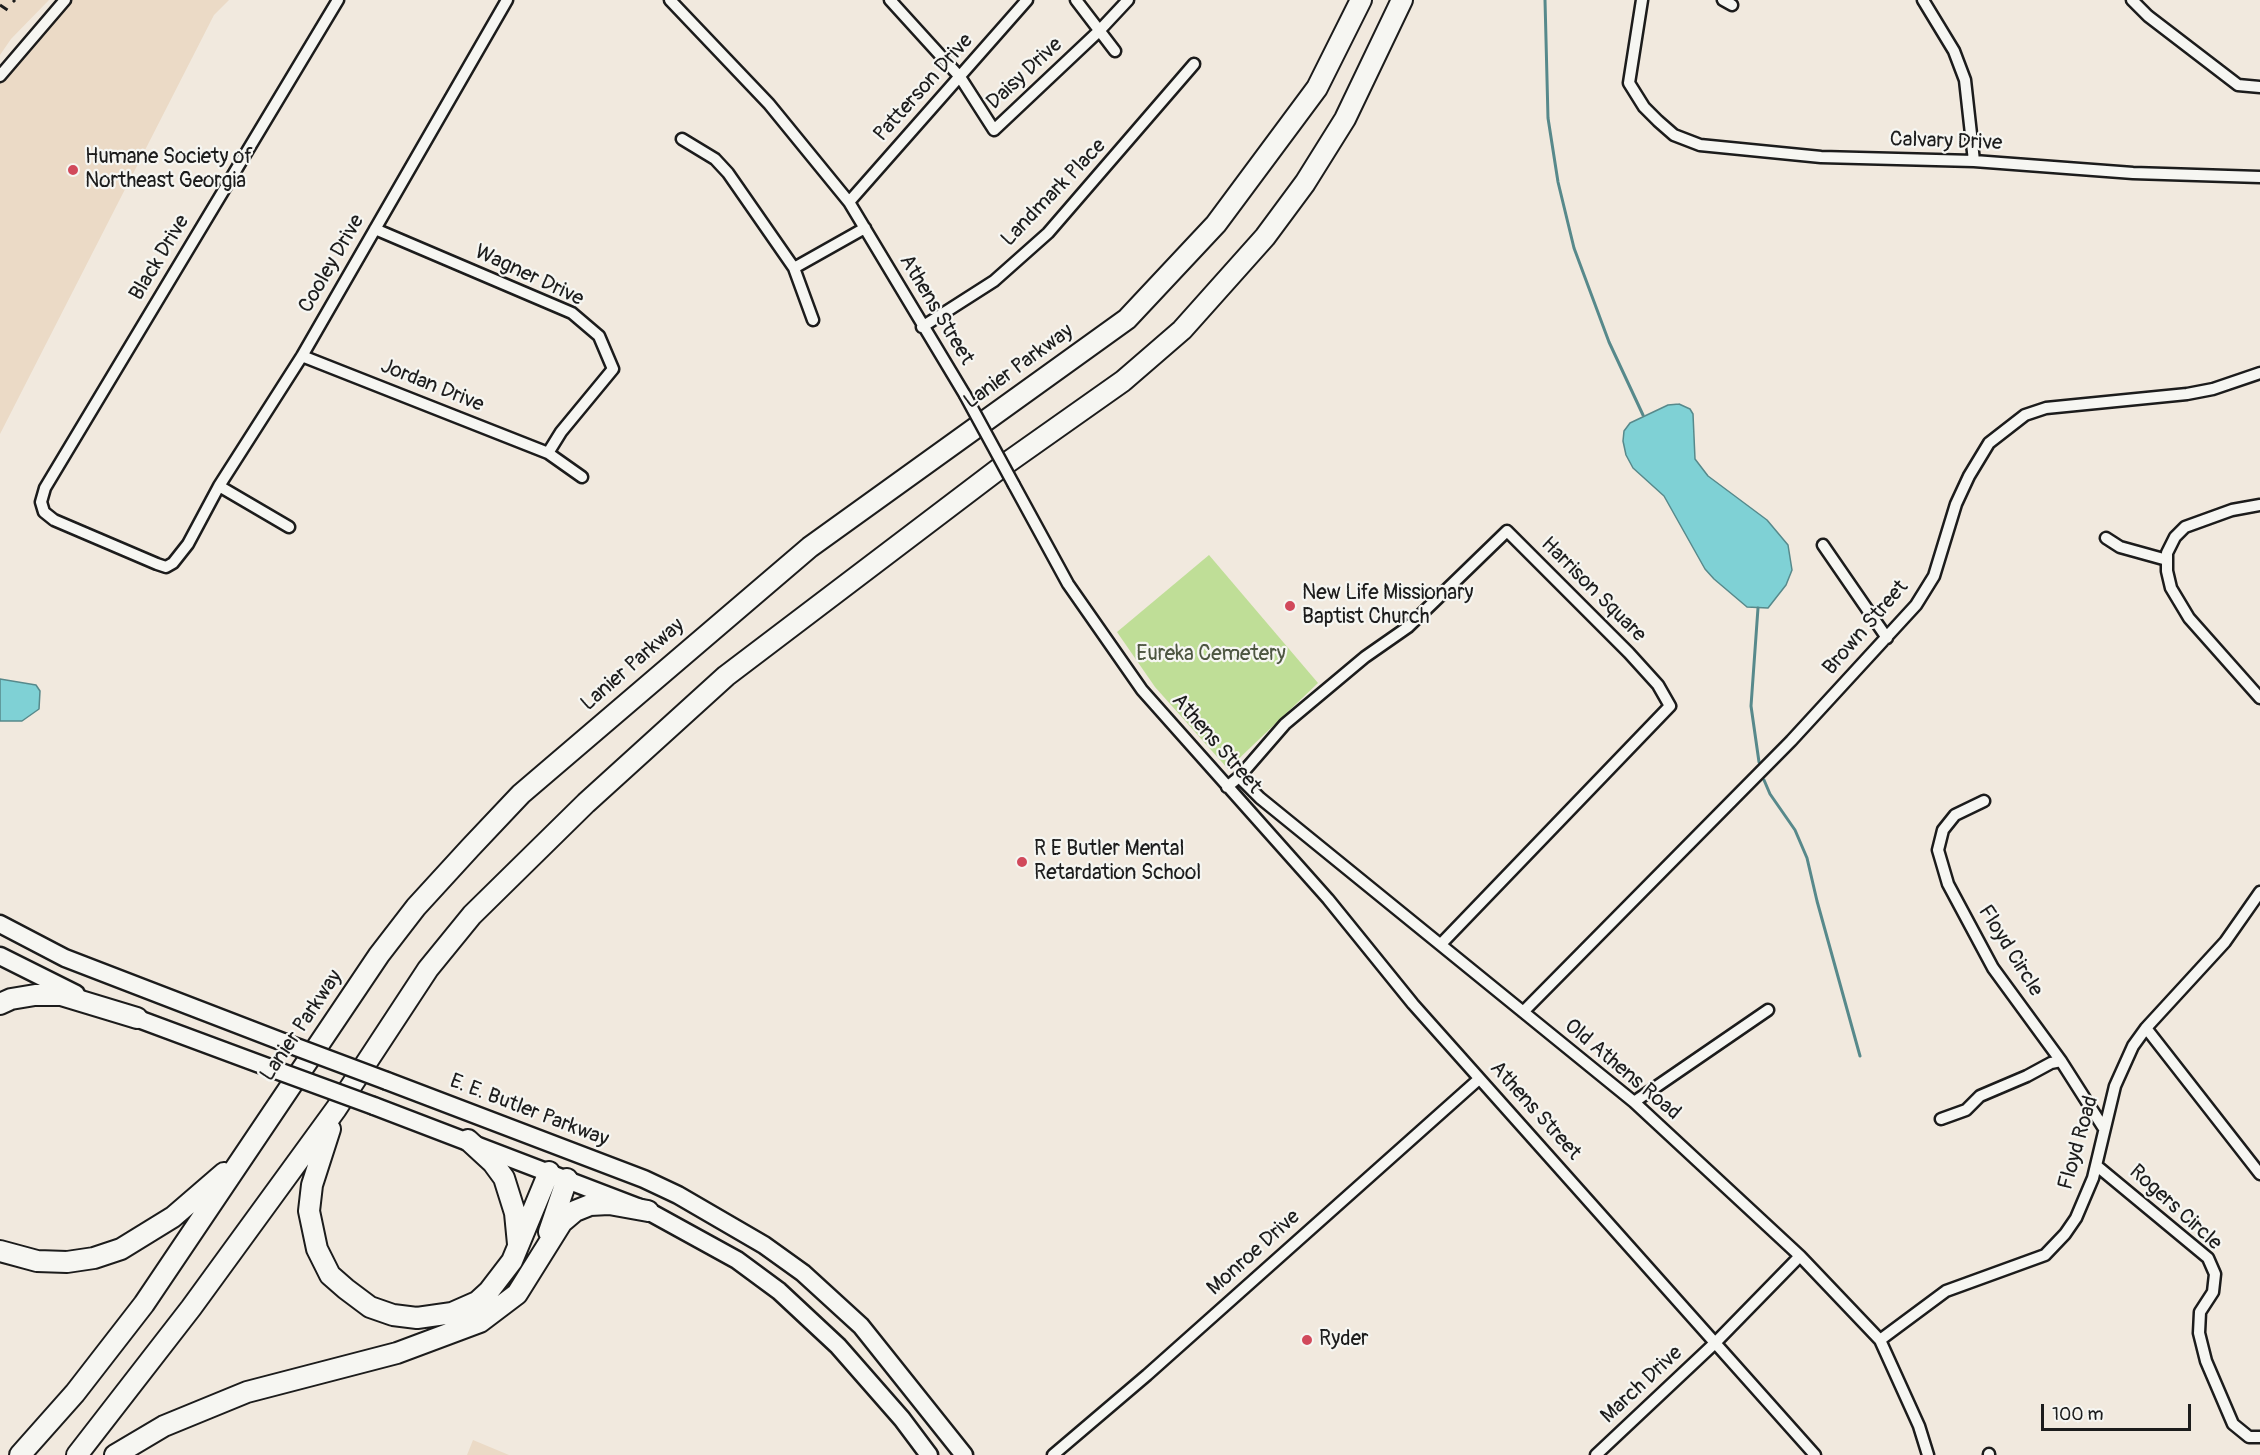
<!DOCTYPE html>
<html>
<head>
<meta charset="utf-8">
<style>
  body { margin:0 }
  #map { position:relative; width:2260px; height:1455px; overflow:hidden; background:#f1e9de; font-family:Pangolin,sans-serif }
  canvas { display:block }
  .scale { position:absolute; left:2041px; top:1404px; width:150px; height:27px; box-sizing:border-box; border:3px solid #1c1c1c; border-top:0; padding-left:8px; font-size:18px; line-height:21px; white-space:nowrap; color:#1c1c1c; -webkit-text-stroke:4px #f6f6f2; paint-order:stroke }
</style>
</head>
<body>
<div id="map">
<canvas width="2260" height="1455"></canvas>
<div class="scale">100 m</div>
</div>
<script>
const g = document.querySelector('canvas').getContext('2d');
g.lineJoin = 'round';
function fill(path, color) { g.fillStyle = color; g.fill(path, 'evenodd'); }
const shape = rows => new Path2D(rows.map(r => 'M' + r).join(''));
function trace(path, color, width, dash) { g.strokeStyle = color; g.lineWidth = width; g.lineCap = dash ? 'butt' : 'round'; g.setLineDash(dash || []); g.stroke(path); }
function write(font, color, halo, rows, align = 'center') {
  g.font = font + ' Pangolin,sans-serif'; g.lineWidth = 4.5; g.setLineDash([]); g.textBaseline = 'middle'; g.strokeStyle = halo; g.fillStyle = color; for (const [text, x, y, turn = 0] of rows) {
    g.save(); g.translate(x, y); g.rotate((+turn || 0) * Math.PI / 180); g.textAlign = isNaN(turn) ? turn : align; if (halo) g.strokeText(text, 0, 0); g.fillText(text, 0, 0); g.restore();
  }
}
fill(shape([
  [0,0,49,0,11,39,0,55],
  [67,0,229,0,214,15,0,434,0,81],
  [473,1440,509,1455,467,1455]
]), '#ebdac6');
fill(shape([
  [1209,555,1318,683,1228,769,1155,687,1117,632]
]), '#bfde97');
const water = shape([
  [1679,404,1690,409,1693,414,1695,459,1708,476,1767,520,1788,545,1792,570,1786,585,1768,608,1747,607,1714,579,1705,569,1664,496,1633,468,1626,455,1623,441,1624,431,1630,423,1668,405,1679,404],
  [0,679,36,685,40,691,39,709,22,721,0,721,0,679]
]);
fill(water, '#7fd1d5');
trace(water, '#57898b', 1.5);
trace(shape([
  [1545,0,1548,118,1558,182,1574,248,1609,342,1643,415],
  [1758,608,1751,706,1759,762],
  [1764,780,1770,794,1795,830,1807,858,1817,901,1860,1056]
]), '#57898b', 3);
const minor = shape([
  [338,0,45,488,41,502,44,512,54,520,157,564,166,567,173,563,188,544,219,486,302,356,507,0],
  [670,0,769,104,849,202,965,395],
  [890,0,960,77,994,130,1099,31,1128,0],
  [1076,0,1115,51],
  [1642,0,1629,83,1644,107,1658,121,1674,135,1700,145,1821,157,1974,161,2133,173,2260,177],
  [1723,0,1732,5],
  [1923,0,1954,51,1965,80,1974,161],
  [2132,0,2148,16,2238,85,2260,87],
  [0,76,65,0],
  [682,139,715,159,728,173,794,268,813,320],
  [849,202,1027,0],
  [375,229,572,313,599,336,613,369,561,432,548,453],
  [794,268,865,228],
  [922,327,994,281,1048,233,1194,64],
  [302,356,548,453,582,477],
  [1014,485,1068,584,1142,690,1328,899,1413,1004,1815,1455],
  [219,486,289,527],
  [2260,505,2232,510,2185,527,2175,537,2167,553,2167,571,2171,588,2189,618,2260,698],
  [2106,538,2120,547,2167,560],
  [1823,545,1887,638],
  [1239,777,1285,724,1365,657,1408,627,1507,531,1629,653,1658,685,1670,706,1441,944],
  [1227,787,1239,777,1260,798,1634,1102,1800,1256,1880,1340,1919,1426,1928,1455],
  [1984,801,1955,815,1943,830,1938,850,1948,884,1993,968,2061,1061,2103,1127],
  [1523,1012,1791,741,1916,605,1934,576,1956,504,1969,476,1989,443,2025,415,2046,408,2187,394,2213,389,2260,373],
  [2146,1028,2260,1174],
  [1634,1102,1768,1010],
  [1941,1119,1966,1110,1980,1096,2027,1076,2051,1063,2061,1061],
  [2097,1166,2208,1258,2215,1274,2213,1292,2200,1312,2199,1333,2206,1361,2233,1424,2249,1437,2260,1437],
  [1880,1340,1946,1291,2045,1255,2065,1234,2076,1218,2093,1178,2115,1086,2133,1046,2146,1028,2225,942,2260,892],
  [1053,1455,1147,1375,1479,1079],
  [1596,1455,1715,1343,1800,1256],
  [1989,1455,1989,1454]
]);
const trunk = shape([
  [0,924,65,958,283,1042],
  [0,956,76,994],
  [125,1014,273,1069],
  [387,1081,644,1179,678,1195,764,1245,803,1273,861,1326,964,1455],
  [374,1106,648,1211,737,1260,779,1291,838,1346,902,1419,929,1455]
]);
const motorway = shape([
  [0,1004,11,999,35,995,61,995,137,1018],
  [330,1129,312,1185,309,1211,317,1249,330,1275,346,1289,370,1307,393,1315,417,1318,452,1313,477,1302,489,1291,512,1261,549,1172],
  [468,1140,493,1163,504,1178,515,1213,518,1244],
  [549,1232,567,1179],
  [0,1251,37,1261,67,1262,94,1258,121,1249,173,1217,224,1173],
  [20,1455,75,1393,144,1304,379,955,416,907,470,848,521,794,810,547,1127,319,1216,224,1317,88,1361,0],
  [77,1455,191,1308,336,1109,428,969,472,915,586,803,726,676,1004,465,1123,381,1182,330,1265,237,1305,183,1345,119,1402,0],
  [115,1455,164,1426,247,1392,397,1353,480,1322,517,1294,562,1222,575,1211,590,1205,609,1204,648,1211]
]);
trace(minor, '#1c1c1c', 15);
trace(trunk, '#1c1c1c', 21);
trace(motorway, '#1c1c1c', 24);
trace(minor, '#f6f6f2', 10);
trace(trunk, '#f6f6f2', 16);
trace(motorway, '#f6f6f2', 20);
trace(shape([
  [13,0,15,2],
  [0,5,9,11]
]), '#1c1c1c', 3, [9, 4.5]);
const minorBridge = shape([
  [965,395,1014,485]
]);
const trunkBridge = shape([
  [283,1042,387,1081],
  [273,1069,374,1106]
]);
trace(minorBridge, '#1c1c1c', 15, []);
trace(trunkBridge, '#1c1c1c', 21, []);
trace(minorBridge, '#f6f6f2', 10);
trace(trunkBridge, '#f6f6f2', 16);
for (const [x, y, r, color] of [
  [73,170,6,"#d1495b"],
  [1290,606,6,"#d1495b"],
  [1022,862,6,"#d1495b"],
  [1307,1340,6,"#d1495b"]
]) { const dot = new Path2D(); dot.arc(x, y, r, 0, 2 * Math.PI); g.fillStyle = color; g.fill(dot); trace(dot, '#f6f6f2', 2); }
write('21px', '#1c1c1c', '#f6f6f2', [
  ["Daisy Drive",1025,74,-43],
  ["Patterson Drive",924,88,-48],
  ["Calvary Drive",1946,142,2],
  ["Landmark Place",1054,193,-46],
  ["Black Drive",160,258,-59],
  ["Cooley Drive",332,264,-60],
  ["Wagner Drive",529,276,25],
  ["Athens Street",936,310,59],
  ["Lanier Parkway",1019,367,-36],
  ["Jordan Drive",432,386,22],
  ["Harrison Square",1593,590,45],
  ["Brown Street",1866,628,-49],
  ["Lanier Parkway",633,665,-41],
  ["Athens Street",1216,744,49],
  ["Floyd Circle",2010,951,58],
  ["Lanier Parkway",302,1026,-56],
  ["Old Athens Road",1622,1070,40],
  ["E. E. Butler Parkway",529,1111,21],
  ["Athens Street",1535,1111,48],
  ["Floyd Road",2079,1143,-74],
  ["Rogers Circle",2175,1208,42],
  ["Monroe Drive",1254,1253,-42],
  ["March Drive",1642,1385,-43]
]);
write('21px', '#1c1c1c', '#f6f6f2', [
  ["Humane Society of",85,158],
  ["Northeast Georgia",85,182],
  ["New Life Missionary",1302,594],
  ["Baptist Church",1302,618],
  ["R E Butler Mental",1034,850],
  ["Retardation School",1034,874],
  ["Ryder",1319,1340]
], 'left');
write('21px', '#4d5641', '#f6f6f2', [
  ["Eureka Cemetery",1211,655]
]);
</script>
</body>
</html>
